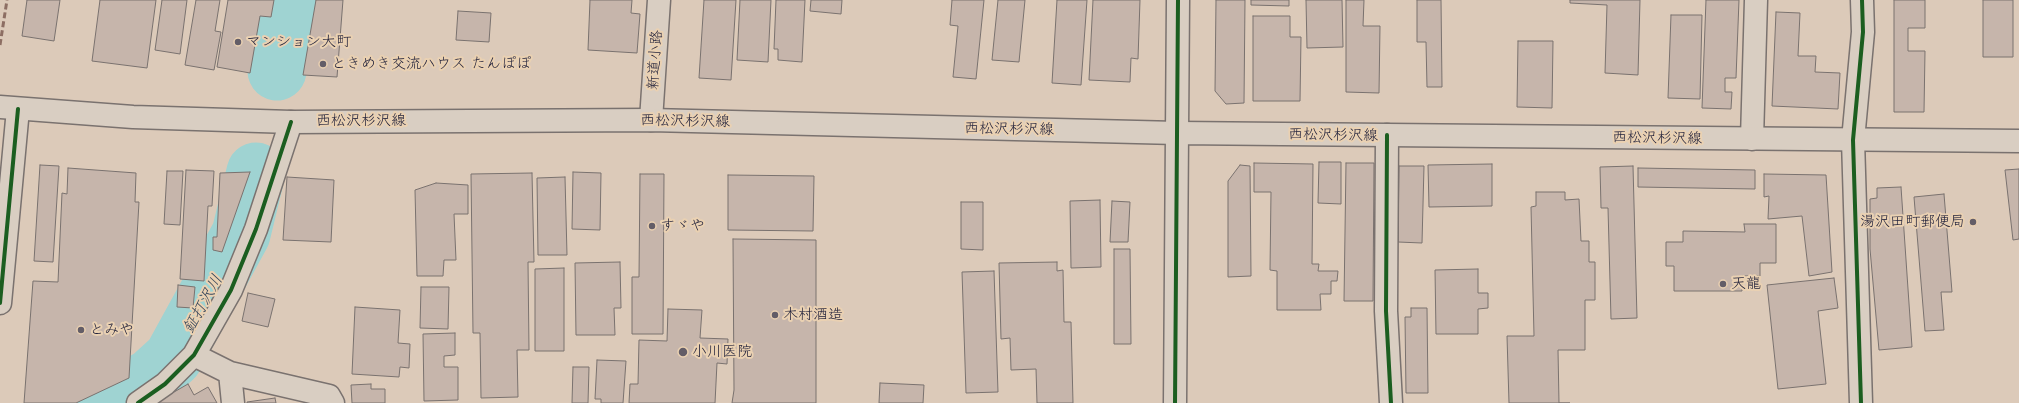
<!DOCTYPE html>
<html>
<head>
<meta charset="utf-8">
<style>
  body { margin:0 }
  canvas { display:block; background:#dccab9 }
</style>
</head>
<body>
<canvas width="2019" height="403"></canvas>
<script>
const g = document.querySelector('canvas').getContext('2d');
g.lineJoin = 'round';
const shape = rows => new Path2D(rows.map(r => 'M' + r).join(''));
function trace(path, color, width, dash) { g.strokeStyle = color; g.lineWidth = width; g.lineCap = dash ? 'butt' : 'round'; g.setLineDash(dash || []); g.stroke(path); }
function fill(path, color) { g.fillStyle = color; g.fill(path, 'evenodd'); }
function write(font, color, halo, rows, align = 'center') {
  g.font = font + ' "Comic Neue","Klee One",sans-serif'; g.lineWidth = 4; g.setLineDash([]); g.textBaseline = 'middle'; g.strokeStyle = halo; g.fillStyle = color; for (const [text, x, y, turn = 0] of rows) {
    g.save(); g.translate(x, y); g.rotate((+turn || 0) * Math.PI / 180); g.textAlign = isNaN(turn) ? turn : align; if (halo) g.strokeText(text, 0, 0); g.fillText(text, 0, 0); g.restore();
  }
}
trace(shape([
  [277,71,288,0],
  [106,403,151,378,173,358,241,234,256,172]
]), '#9fd3d2', 59);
const building = shape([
  [27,0,60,0,54,41,22,36,27,0],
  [100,0,156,0,147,68,92,61,100,0],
  [162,0,187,0,180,54,155,50,162,0],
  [196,0,220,0,215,31,221,32,214,70,185,65,196,0],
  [228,0,274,0,271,17,260,16,250,73,217,67,228,0],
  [316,0,343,0,337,77,303,75,316,0],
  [590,0,632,0,631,13,640,14,637,53,588,50,590,0],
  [704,0,736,0,731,80,699,78,704,0],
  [740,0,771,0,768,62,737,60,740,0],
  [776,0,805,0,802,62,778,60,778,49,774,49,776,0],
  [811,0,842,0,841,14,810,11,811,0],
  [952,0,984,0,976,79,953,77,958,26,950,25,952,0],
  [998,0,1025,0,1019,62,992,60,998,0],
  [1057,0,1087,0,1081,85,1052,83,1057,0],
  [1093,0,1140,0,1138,59,1131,58,1130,82,1089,80,1093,0],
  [1216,0,1245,0,1244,103,1226,104,1215,91,1216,0],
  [1251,0,1289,0,1289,6,1251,5,1251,0],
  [1306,0,1342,0,1343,47,1307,48,1306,0],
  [1346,0,1364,0,1363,26,1380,26,1379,93,1346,92,1346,0],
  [1417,0,1441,0,1442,87,1427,87,1426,42,1417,42,1417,0],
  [1570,0,1640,0,1638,75,1605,73,1607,5,1570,3,1570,0],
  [1706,0,1739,0,1736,78,1725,78,1725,92,1732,92,1731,109,1702,108,1706,0],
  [1894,0,1925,0,1925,28,1908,28,1908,51,1925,51,1924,112,1894,112,1894,0],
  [1983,0,2013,0,2013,57,1983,57,1983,0],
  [458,11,491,13,489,42,456,40,458,11],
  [1776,12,1800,13,1798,56,1816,56,1815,72,1840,73,1838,109,1772,106,1776,12],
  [1671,15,1702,15,1700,99,1668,98,1671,15],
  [1253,16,1290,16,1290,37,1301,37,1300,101,1253,101,1253,16],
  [1518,41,1553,41,1552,108,1517,107,1518,41],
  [1319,162,1341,162,1341,204,1318,203,1319,162],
  [1254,163,1313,164,1312,264,1319,264,1318,271,1338,271,1337,281,1331,281,1331,294,1320,294,1321,310,1277,310,1277,271,1270,270,1271,192,1254,192,1254,163],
  [1346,163,1374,163,1373,301,1344,301,1346,163],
  [1492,164,1492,206,1429,207,1428,165,1492,164],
  [40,165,59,166,53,262,34,261,40,165],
  [1240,165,1250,166,1251,276,1228,277,1228,181,1240,165],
  [1399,166,1424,166,1422,243,1398,242,1399,166],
  [1633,166,1637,318,1611,319,1608,208,1601,208,1600,167,1633,166],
  [68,168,136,173,135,202,139,202,129,378,76,403,24,403,33,281,58,282,62,193,67,194,68,168],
  [1638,168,1755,170,1755,189,1638,187,1638,168],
  [2019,169,2019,239,2013,240,2005,170,2019,169],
  [186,170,214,171,212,206,208,206,204,281,180,279,186,170],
  [167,171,183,171,180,225,164,224,167,171],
  [250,172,222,252,213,250,213,237,217,237,220,173,250,172],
  [573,172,601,173,600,230,572,229,573,172],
  [532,173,534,262,528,262,529,350,517,350,518,397,481,398,480,333,473,333,471,174,532,173],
  [640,174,664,174,663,334,632,334,632,277,639,277,640,174],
  [1764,174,1826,175,1832,272,1809,276,1802,216,1768,219,1769,196,1764,197,1764,174],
  [728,175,814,176,813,231,728,230,728,175],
  [287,177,334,180,331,242,283,240,287,177],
  [565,177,567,255,538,255,537,178,565,177],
  [436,183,468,185,468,214,454,214,456,260,444,260,443,276,417,276,415,190,436,183],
  [1901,187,1912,347,1879,350,1870,249,1870,199,1877,198,1877,188,1901,187],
  [1536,192,1565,192,1565,200,1579,199,1581,241,1589,241,1589,262,1595,262,1595,300,1585,300,1585,350,1558,350,1559,403,1570,403,1509,403,1507,336,1534,336,1531,207,1536,206,1536,192],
  [1944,194,1952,292,1941,292,1944,330,1925,331,1914,197,1944,194],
  [1100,200,1101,267,1071,268,1070,201,1100,200],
  [1112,201,1130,202,1128,242,1110,242,1112,201],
  [961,202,983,202,983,250,961,249,961,202],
  [1744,224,1776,224,1776,263,1760,263,1760,276,1742,276,1742,291,1674,291,1674,266,1666,266,1666,242,1683,242,1683,231,1745,232,1744,224],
  [733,239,816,240,816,403,732,403,734,390,733,239],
  [1114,249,1130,249,1131,344,1114,344,1114,249],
  [620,262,621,308,614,308,615,335,576,335,575,263,620,262],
  [1057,262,1057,271,1063,270,1064,322,1071,322,1073,403,1037,403,1036,369,1011,370,1010,338,1001,339,999,263,1057,262],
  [564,268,564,351,535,351,535,269,564,268],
  [1478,269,1478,293,1488,293,1488,308,1478,309,1478,334,1436,334,1435,270,1478,269],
  [994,271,998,392,966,393,962,272,994,271],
  [1834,278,1838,308,1818,311,1826,384,1778,389,1767,285,1834,278],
  [178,285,195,287,193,308,177,307,178,285],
  [421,287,449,287,448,329,420,328,421,287],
  [248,293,275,299,268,327,242,321,248,293],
  [355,307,400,310,398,343,410,344,409,368,400,367,399,377,352,374,355,307],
  [1411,308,1427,308,1428,393,1406,393,1405,317,1411,317,1411,308],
  [668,309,702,310,700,338,728,339,727,364,717,363,715,403,629,403,630,384,638,384,639,340,667,341,668,309],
  [455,333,455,355,444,356,444,367,458,367,458,400,424,401,423,334,455,333],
  [597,360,626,361,623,403,601,403,601,399,595,399,597,360],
  [573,367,589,367,588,403,572,403,573,367],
  [880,383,924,385,923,403,879,403,880,383],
  [188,384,194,395,208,387,217,403,155,403,188,384],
  [371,384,371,389,385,389,385,403,352,403,351,385,371,384],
  [275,398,276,403,247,403,247,402,275,398]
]);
fill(building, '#c6b5ab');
trace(building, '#7a726f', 1);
const street = shape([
  [651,120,659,0],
  [1177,133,1178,0],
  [1387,135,1386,311,1391,403],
  [1752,139,1756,0],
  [0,303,18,109],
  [194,355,230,373,329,396,333,403],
  [230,373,233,403],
  [138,403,165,384,194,355,231,290,256,229,291,122],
  [1861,403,1853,140,1863,32,1862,0]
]);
const secondary = shape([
  [0,107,133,117,291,122,651,120,1177,133,2019,141],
  [1175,403,1177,133]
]);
trace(street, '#7a726f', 25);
trace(secondary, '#7a726f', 25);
trace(street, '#d9cec2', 22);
trace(secondary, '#d9cec2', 22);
trace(shape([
  [0,45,7,0]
]), '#8d6e63', 3, [6, 3]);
trace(shape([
  [1387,135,1386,311,1391,403],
  [0,303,18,109],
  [138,403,165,384,194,355,231,290,256,229,291,122],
  [1175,403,1178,0],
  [1861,403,1853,140,1863,32,1862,0]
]), '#1b5e20', 4);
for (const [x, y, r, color] of [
  [238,42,4,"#635d67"],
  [323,64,4,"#635d67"],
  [1973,222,4,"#635d67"],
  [652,226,4,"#635d67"],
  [1723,284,4,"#635d67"],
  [775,315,4,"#635d67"],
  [81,330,4,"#635d67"],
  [683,352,5,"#635d67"]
]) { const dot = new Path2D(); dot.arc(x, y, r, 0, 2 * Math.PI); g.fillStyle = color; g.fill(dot); trace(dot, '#ead1b2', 1.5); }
write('15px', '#22223b', '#ead1b2', [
  ["マンション大町",246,42],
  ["ときめき交流ハウス たんぽぽ",331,64],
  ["湯沢田町郵便局",1965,222,"right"],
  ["すゞや",660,226],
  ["天龍",1731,284],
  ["木村酒造",783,315],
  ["とみや",89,330],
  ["小川医院",692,352]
], 'left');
write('15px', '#22223b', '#ead1b2', [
  ["新道小路",655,60,-86],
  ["西松沢杉沢線",361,121],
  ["西松沢杉沢線",685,121,1],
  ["西松沢杉沢線",1009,129,1],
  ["西松沢杉沢線",1333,135,1],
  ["西松沢杉沢線",1657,138,1]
]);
write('italic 16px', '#36465b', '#ead1b2', [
  ["鉦打沢川",203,304,-61]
]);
</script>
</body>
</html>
